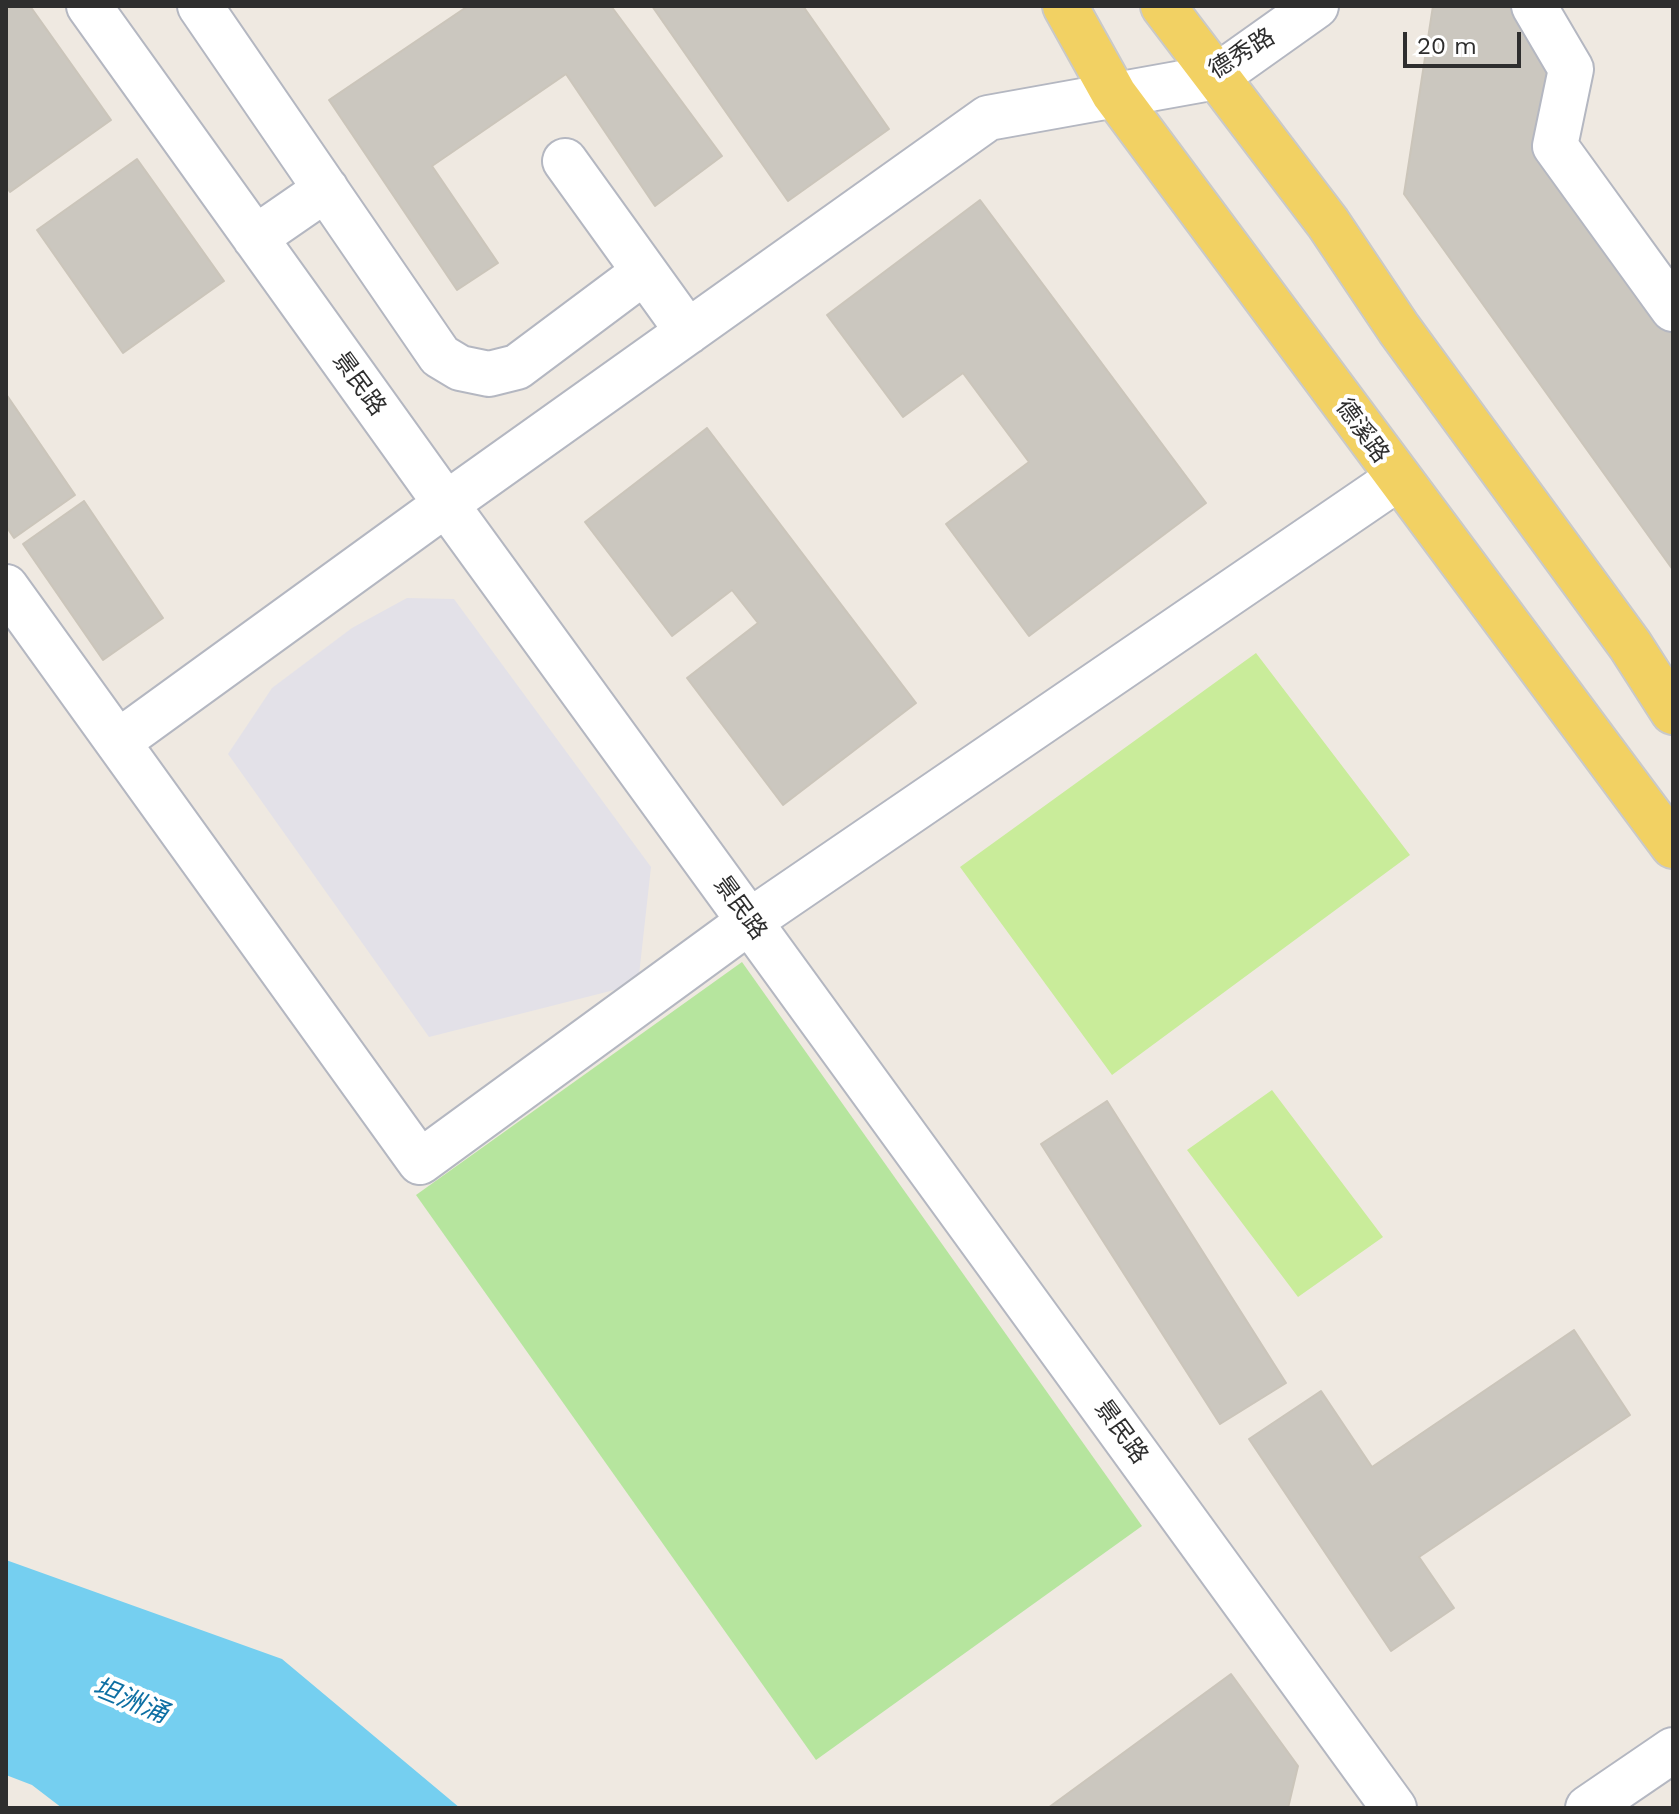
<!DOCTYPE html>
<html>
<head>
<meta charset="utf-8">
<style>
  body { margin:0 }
  #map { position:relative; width:1679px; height:1814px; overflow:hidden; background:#efe9e1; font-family:"Work Sans",sans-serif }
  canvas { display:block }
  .frame { position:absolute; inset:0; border:8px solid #2e2e2e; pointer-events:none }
  .scale { position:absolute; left:1403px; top:32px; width:118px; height:36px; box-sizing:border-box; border:4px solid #2e2e2e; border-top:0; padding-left:10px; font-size:24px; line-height:28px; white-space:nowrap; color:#2e2e2e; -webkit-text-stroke:6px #fff; paint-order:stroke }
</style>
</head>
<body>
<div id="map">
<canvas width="1679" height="1814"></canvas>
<div class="frame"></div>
<div class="scale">20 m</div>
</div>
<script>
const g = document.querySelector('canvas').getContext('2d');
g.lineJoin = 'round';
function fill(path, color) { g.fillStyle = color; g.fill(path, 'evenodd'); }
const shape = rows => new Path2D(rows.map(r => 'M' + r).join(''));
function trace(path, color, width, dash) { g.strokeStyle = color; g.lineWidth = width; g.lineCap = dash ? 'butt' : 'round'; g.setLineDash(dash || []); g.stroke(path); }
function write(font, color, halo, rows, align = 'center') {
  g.font = font + ' "Work Sans","Noto Sans SC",sans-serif'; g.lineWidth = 8; g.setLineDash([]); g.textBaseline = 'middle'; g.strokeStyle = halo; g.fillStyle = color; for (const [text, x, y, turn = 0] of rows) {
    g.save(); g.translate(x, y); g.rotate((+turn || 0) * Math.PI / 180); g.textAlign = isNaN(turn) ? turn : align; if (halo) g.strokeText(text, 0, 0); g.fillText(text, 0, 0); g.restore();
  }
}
fill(shape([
  [407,598,454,599,651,867,638,984,429,1037,228,754,272,688,352,628]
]), '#e3e1e8');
fill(shape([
  [742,962,1142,1526,816,1760,416,1195]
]), '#b6e59e');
fill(shape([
  [1256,653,1410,855,1112,1075,960,867],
  [1272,1090,1383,1237,1298,1297,1187,1150]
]), '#c9ec9a');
fill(shape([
  [6,1560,282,1659,460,1808,62,1808,32,1785,6,1775]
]), '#75cff0');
const building = shape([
  [13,6,30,6,111,120,10,192,6,186,6,11,13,6],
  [468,6,611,6,722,156,655,206,566,74,432,166,498,263,457,290,329,100,468,6],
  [652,6,803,6,889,129,788,201,652,6],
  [1433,6,1518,6,1549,56,1535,145,1673,335,1673,570,1404,194,1433,6],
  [137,159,224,281,123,353,37,230,137,159],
  [980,200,1206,503,1029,636,946,524,1029,462,963,373,903,417,827,315,980,200],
  [6,394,75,495,14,538,6,526,6,394],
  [707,428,916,703,783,805,687,678,758,623,732,590,672,636,585,522,707,428],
  [84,501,163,618,103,660,23,544,84,501],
  [1107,1101,1286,1383,1220,1424,1041,1144,1107,1101],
  [1574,1330,1630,1415,1419,1557,1454,1608,1391,1651,1249,1439,1321,1391,1372,1467,1574,1330],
  [1231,1674,1298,1766,1288,1808,1048,1808,1231,1674]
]);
fill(building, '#cbc7bf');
trace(building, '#cbc5ba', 2);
const minor = shape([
  [89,6,446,504,1394,1808],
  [200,6,440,356,460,368,489,374,517,367,644,272],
  [1534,6,1571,69,1555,146,1673,309],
  [565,161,688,332],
  [255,238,326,189],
  [6,587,420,1162,750,921,1397,479],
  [118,742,446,504,988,118,1216,77,1316,6],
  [1588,1808,1673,1750]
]);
const major = shape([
  [1065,6,1114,94,1673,846],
  [1163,6,1328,223,1399,329,1630,645,1673,712]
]);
trace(minor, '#b4b7c1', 48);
trace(major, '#c9c9c9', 48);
trace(minor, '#fff', 44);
trace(major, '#f2d163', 44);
write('24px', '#2e2e2e', '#fff', [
  ["德秀路",1242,54,-32],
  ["景民路",359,384,54],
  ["德溪路",1362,431,54],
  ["景民路",740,908,54],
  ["景民路",1121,1432,54]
]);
write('italic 26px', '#0d6fa3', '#fff', [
  ["坦洲涌",130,1701,22]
]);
</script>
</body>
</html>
